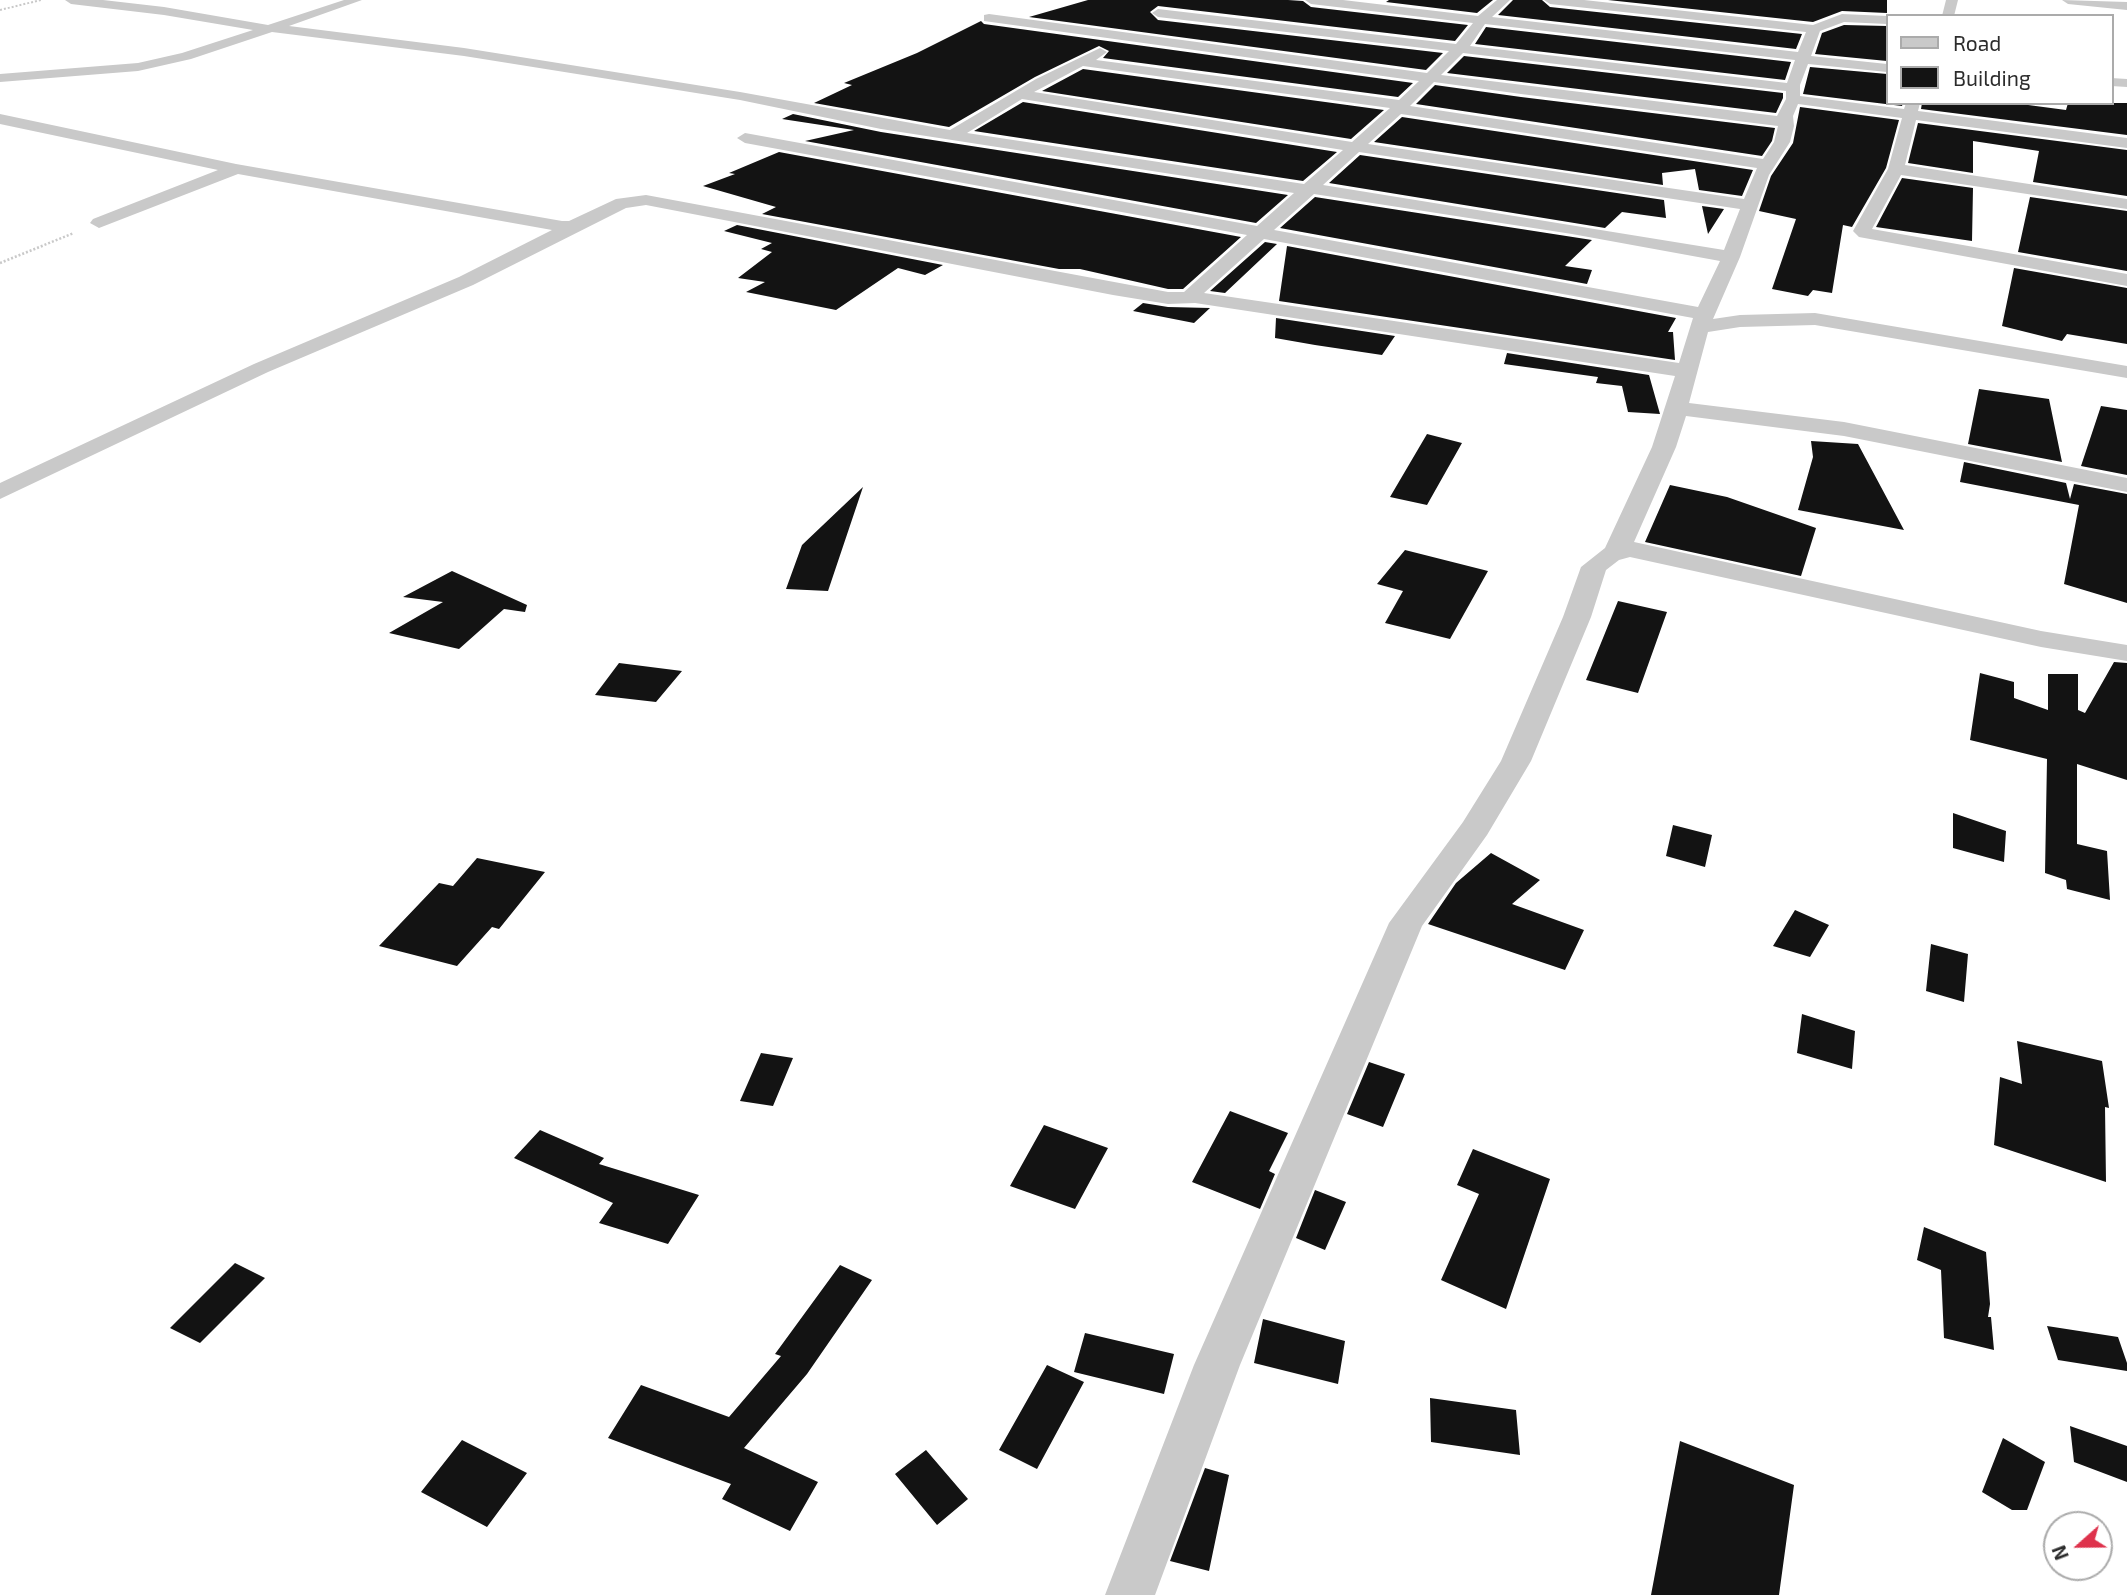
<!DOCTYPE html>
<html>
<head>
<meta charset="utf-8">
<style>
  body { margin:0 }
  #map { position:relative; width:2127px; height:1595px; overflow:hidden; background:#fff; font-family:"Exo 2",sans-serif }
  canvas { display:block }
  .legend { position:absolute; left:1886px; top:14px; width:228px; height:91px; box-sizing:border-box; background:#fff; border:2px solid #ababab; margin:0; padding:9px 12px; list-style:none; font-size:21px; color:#2c2c2c }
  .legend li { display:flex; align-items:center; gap:14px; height:35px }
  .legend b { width:35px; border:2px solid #ababab }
  .north { position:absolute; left:2043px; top:1511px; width:70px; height:70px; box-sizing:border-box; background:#fff; border:2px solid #ababab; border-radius:50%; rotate:249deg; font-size:19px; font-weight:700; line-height:28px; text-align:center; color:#2c2c2c }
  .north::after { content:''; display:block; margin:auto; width:24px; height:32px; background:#de324c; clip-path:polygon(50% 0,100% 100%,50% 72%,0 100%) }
</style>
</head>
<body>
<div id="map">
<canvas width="2127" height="1595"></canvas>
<ul class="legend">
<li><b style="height:9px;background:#c9c9c9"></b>Road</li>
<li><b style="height:19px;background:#131313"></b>Building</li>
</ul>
<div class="north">N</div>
</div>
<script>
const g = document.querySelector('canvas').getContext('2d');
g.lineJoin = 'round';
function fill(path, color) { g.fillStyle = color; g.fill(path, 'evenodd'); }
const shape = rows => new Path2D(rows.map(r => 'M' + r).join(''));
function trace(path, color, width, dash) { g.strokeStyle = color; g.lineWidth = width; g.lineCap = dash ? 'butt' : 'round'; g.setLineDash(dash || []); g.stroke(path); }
fill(shape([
  [1088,0,1288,0,1303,1,1311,7,1468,25,1455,41,1158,6,1150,12,1158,20,1443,53,1426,70,1029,17],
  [1389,0,1493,0,1477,13,1386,2],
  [1513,0,1542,0,1550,7,1802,34,1796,49,1498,15],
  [1608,0,1887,0,1887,13,1842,11,1813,22],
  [981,21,984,24,1413,83,1398,97,1103,58,1109,51,1099,46,1035,77,949,127,814,103,852,85,844,83,917,53],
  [1844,25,1887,26,1887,61,1815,54,1822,33],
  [1486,27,1791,62,1785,80,1475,44],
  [1464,56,1783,93,1783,98,1776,113,1447,73],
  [1810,67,1887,74,1887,103,1903,103,1902,106,1803,94],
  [1083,69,1384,110,1351,139,1042,91],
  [1435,85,1521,97,1775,128,1772,141,1762,156,1416,104],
  [1023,102,1337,152,1303,181,974,131],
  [1922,103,2013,103,2066,110,2068,103,2127,103,2127,135,1921,109],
  [1800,107,1899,120,1886,168,1852,227,1843,225,1832,293,1813,290,1808,296,1772,289,1796,219,1759,211,1771,176,1793,143],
  [793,114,881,132,1288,195,1256,223,805,141,854,130,782,119],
  [1402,117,1753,170,1742,196,1699,190,1695,169,1662,173,1663,185,1374,142],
  [1918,123,2127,150,2127,196,2033,182,2039,151,1973,141,1973,173,1908,163],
  [779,152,1241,237,1183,289,1168,289,1080,269,1059,269,762,214,776,207,703,186,735,174,729,173],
  [1360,155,1664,200,1666,218,1622,212,1605,228,1329,183],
  [1902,178,1973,188,1972,241,1876,227],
  [1315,197,1592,240,1565,266,1592,270,1587,284,1280,228],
  [2030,197,2127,211,2127,271,2018,252],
  [1702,206,1724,209,1708,234],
  [737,225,943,265,925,275,898,268,836,310,746,292,765,282,738,278,772,252,761,249,772,243,724,231],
  [1265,242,1277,244,1225,293,1210,291],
  [1287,246,1676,318,1668,332,1673,332,1675,360,1279,301],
  [2014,268,2127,288,2127,344,2067,334,2062,341,2002,326],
  [1143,303,1168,307,1210,308,1194,323,1133,311],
  [1276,318,1395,336,1382,355,1315,345,1275,338],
  [1507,353,1649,375,1660,414,1628,412,1622,386,1596,383,1598,377,1504,364],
  [1979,389,2049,399,2062,462,1968,444],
  [2101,406,2127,410,2127,475,2081,466],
  [1427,434,1462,443,1427,505,1390,497],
  [1811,441,1858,444,1904,530,1798,510,1813,457],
  [1964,462,2066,483,2070,499,2074,484,2127,494,2127,603,2064,584,2079,505,1960,482],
  [1670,485,1727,497,1816,528,1801,576,1645,542],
  [863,487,828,591,786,589,802,545],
  [1405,550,1488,571,1450,639,1385,623,1403,591,1377,584],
  [452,571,527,605,525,612,504,609,459,649,389,633,443,602,403,597],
  [1618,601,1667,612,1638,693,1586,680],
  [2114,662,2127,663,2127,780,2077,764,2077,844,2107,851,2110,900,2067,889,2066,880,2045,873,2047,759,1970,740,1980,673,2014,682,2014,698,2048,710,2048,674,2078,674,2078,710,2085,713],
  [619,663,682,671,656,702,595,695],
  [1953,813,2006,831,2004,862,1953,848],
  [1673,825,1712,835,1705,867,1666,856],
  [1491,853,1540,880,1512,904,1584,930,1565,970,1428,924,1456,883],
  [477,858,545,872,499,929,492,927,457,966,379,946,439,883,453,886],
  [1795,910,1829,925,1810,957,1773,946],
  [1931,944,1968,954,1964,1002,1926,991],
  [1802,1014,1855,1031,1852,1069,1797,1053],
  [2017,1041,2102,1061,2109,1108,2105,1107,2106,1182,1994,1145,2000,1077,2022,1084],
  [761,1053,793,1058,773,1106,740,1101],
  [1369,1062,1405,1074,1383,1127,1347,1114],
  [1230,1111,1288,1133,1269,1171,1275,1174,1260,1209,1192,1182],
  [1044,1125,1108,1148,1075,1209,1010,1186],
  [540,1130,604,1158,599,1164,699,1195,668,1244,599,1223,613,1203,514,1158],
  [1473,1149,1550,1179,1506,1309,1441,1280,1479,1194,1457,1185],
  [1315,1190,1346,1202,1325,1250,1296,1238],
  [1924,1227,1986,1252,1990,1304,1988,1317,1991,1317,1994,1350,1944,1338,1941,1270,1917,1260],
  [235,1263,265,1278,200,1343,170,1328],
  [840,1265,872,1280,807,1374,744,1448,818,1482,790,1531,722,1499,731,1484,608,1438,641,1385,729,1417,781,1356,775,1354],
  [1263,1319,1345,1341,1338,1384,1254,1363],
  [2047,1326,2118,1337,2127,1363,2127,1371,2058,1360],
  [1085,1333,1174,1354,1164,1394,1074,1372],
  [1047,1365,1084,1382,1037,1469,999,1450],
  [1430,1398,1516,1410,1520,1455,1431,1442],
  [2070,1426,2127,1446,2127,1482,2074,1462],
  [2003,1438,2045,1462,2027,1510,2012,1510,1982,1492],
  [462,1440,527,1473,487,1527,421,1492],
  [1680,1441,1794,1485,1779,1595,1651,1595],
  [926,1450,968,1499,937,1525,895,1474],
  [1205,1468,1229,1475,1209,1571,1170,1561]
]), '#131313');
trace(shape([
  [0,10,41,0]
]), '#c9c9c9', 2, [2, 2]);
trace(shape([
  [0,263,74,233]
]), '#c9c9c9', 2.5, [2, 2]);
fill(shape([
  [65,0,103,0,164,7,268,25,344,0,362,0,289,26,464,48,740,92,950,130,1036,79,1100,48,1107,52,1096,60,1399,100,1419,81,984,21,984,15,989,14,1427,73,1449,51,1158,17,1152,13,1158,9,1456,44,1473,23,1311,4,1305,0,1343,0,1478,16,1497,0,1510,0,1492,17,1798,52,1806,32,1550,4,1544,0,1584,0,1813,25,1842,14,1887,16,1887,24,1844,22,1820,31,1811,56,1887,64,1887,72,1808,64,1800,85,1800,96,1904,109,1906,103,1920,103,1918,111,2127,138,2127,148,1916,120,1905,165,2127,199,2127,209,1901,175,1872,229,2127,274,2127,286,1859,237,1853,231,1888,169,1902,118,1798,104,1793,116,1794,126,1790,142,1769,175,1740,257,1713,319,1740,315,1815,313,2127,366,2127,378,1815,325,1740,327,1708,332,1689,403,1844,422,2127,478,2127,492,1844,436,1686,416,1676,447,1634,542,2041,631,2127,645,2127,661,2041,647,1630,557,1619,560,1606,570,1591,617,1531,761,1487,835,1422,926,1240,1365,1155,1595,1105,1595,1194,1365,1389,923,1463,822,1501,761,1563,617,1581,567,1605,548,1652,447,1675,376,1195,303,1168,304,1113,295,646,205,626,208,473,285,268,372,0,499,0,483,254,364,459,277,552,230,238,174,99,228,90,223,93,219,218,170,0,124,0,114,236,164,562,221,569,221,616,199,646,195,1168,292,1184,292,1247,235,745,143,737,138,745,133,1257,226,1294,193,881,129,740,100,464,56,272,32,191,59,138,71,0,82,0,74,138,63,182,53,253,30,164,15,71,4,65,0],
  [1485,24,1795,60,1787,83,1470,46,1485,24],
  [1463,53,1786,91,1786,99,1777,116,1441,75,1463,53],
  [1083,66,1390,108,1352,142,1034,92,1083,66],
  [1434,82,1521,94,1778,126,1774,142,1763,159,1410,106,1434,82],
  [1022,99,1343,150,1304,184,967,133,1022,99],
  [1401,114,1757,168,1744,199,1368,144,1401,114],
  [1359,152,1740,209,1724,250,1323,185,1359,152],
  [1314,194,1572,234,1720,261,1698,307,1274,230,1314,194],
  [1264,239,1693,318,1679,363,1204,293,1264,239],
  [1946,0,1958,0,1954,16,1942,16,1946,0],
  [2062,0,2127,2,2127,10,2068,4,2062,0],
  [2111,78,2127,79,2127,87,2111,86,2111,78]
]), '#c9c9c9');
</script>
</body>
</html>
